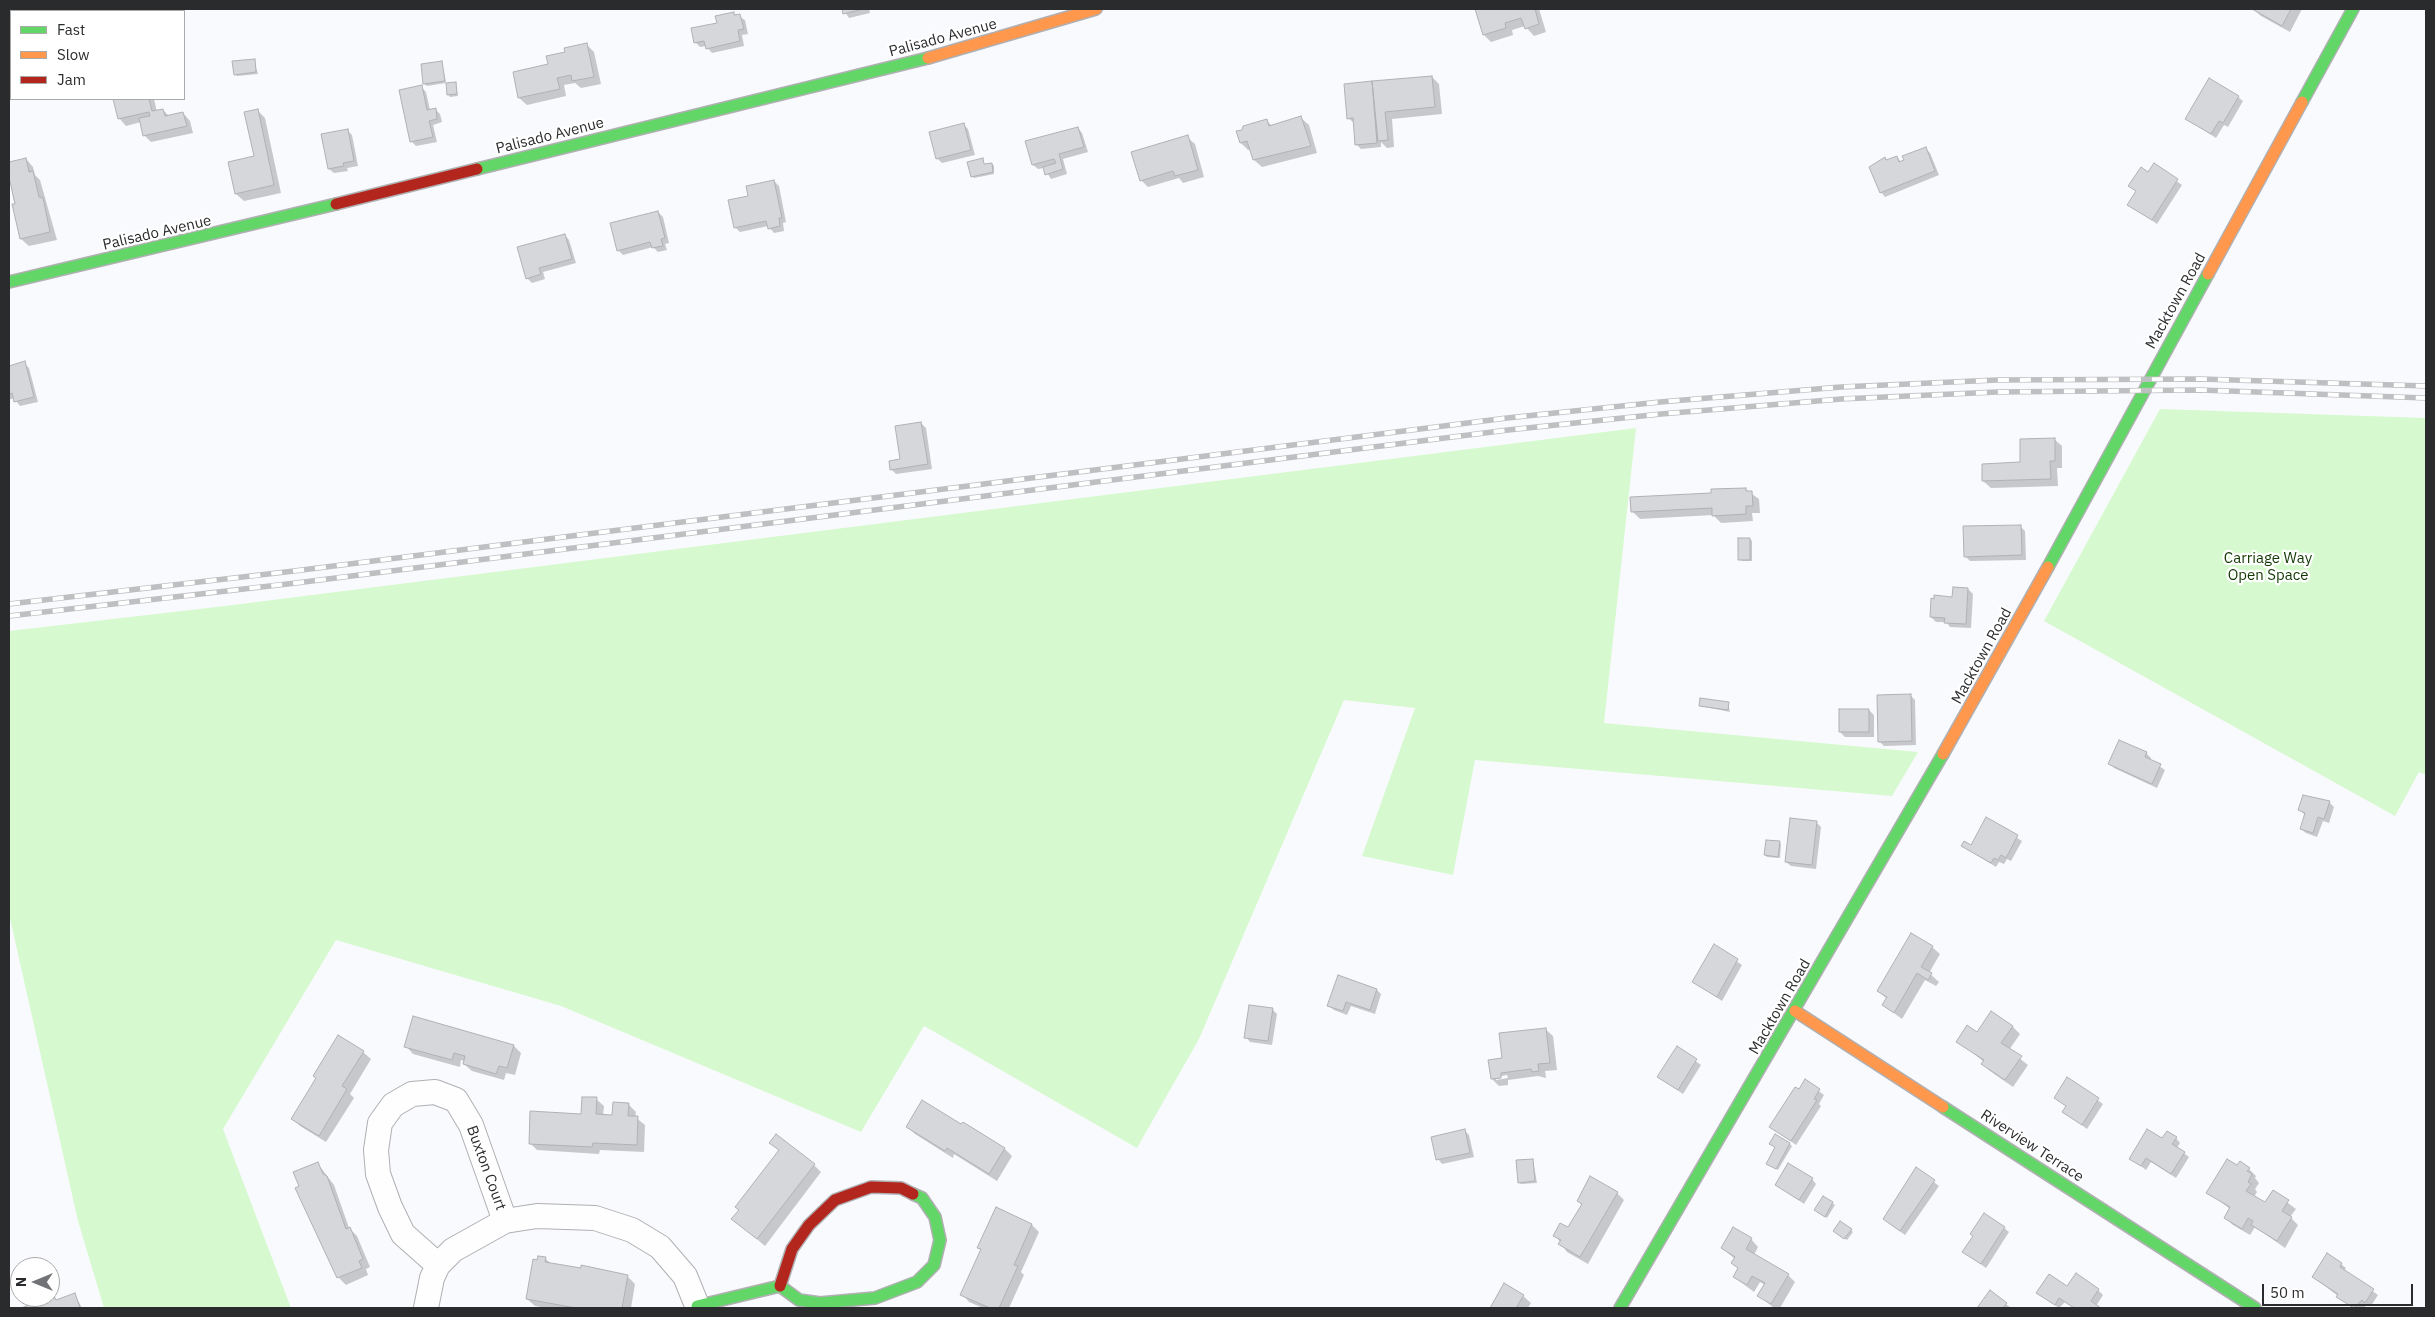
<!DOCTYPE html>
<html>
<head>
<meta charset="utf-8">
<style>
  body { margin:0 }
  #map { position:relative; width:2435px; height:1317px; overflow:hidden; background:#f9fafe; font-family:"IBM Plex Sans",sans-serif }
  canvas { display:block }
  .frame { position:absolute; inset:0; border:10px solid #2a2b2d; pointer-events:none }
  .legend { position:absolute; left:10px; top:10px; width:175px; height:90px; box-sizing:border-box; background:#fff; border:1px solid #aaaaab; margin:0; padding:6px 9px; list-style:none; font-size:15px; color:#2a2b2d }
  .legend li { display:flex; align-items:center; gap:10px; height:25px }
  .legend b { width:25px; border:1px solid #aaaaab }
  .north { position:absolute; left:10px; top:1257px; width:50px; height:50px; box-sizing:border-box; background:#fff; border:1px solid #aaaaab; border-radius:50%; rotate:270deg; font-size:14px; font-weight:700; line-height:20px; text-align:center; color:#2a2b2d }
  .north::after { content:''; display:block; margin:auto; width:18px; height:22px; background:#727376; clip-path:polygon(50% 0,100% 100%,50% 72%,0 100%) }
  .scale { position:absolute; left:2262px; top:1284px; width:151px; height:22px; box-sizing:border-box; border:2px solid #2a2b2d; border-top:0; padding-left:6px; font-size:15px; line-height:18px; white-space:nowrap; color:#2a2b2d; -webkit-text-stroke:4px #fff; paint-order:stroke }
</style>
</head>
<body>
<div id="map">
<canvas width="2435" height="1317"></canvas>
<div class="frame"></div>
<ul class="legend">
<li><b style="height:6px;background:#63d668"></b>Fast</li>
<li><b style="height:6px;background:#ff974d"></b>Slow</li>
<li><b style="height:6px;background:#b3261e"></b>Jam</li>
</ul>
<div class="north">N</div>
<div class="scale">50 m</div>
</div>
<script>
const g = document.querySelector('canvas').getContext('2d');
g.lineJoin = 'round';
function fill(path, color) { g.fillStyle = color; g.fill(path, 'evenodd'); }
const shape = rows => new Path2D(rows.map(r => 'M' + r).join(''));
function trace(path, color, width, dash) { g.strokeStyle = color; g.lineWidth = width; g.lineCap = dash ? 'butt' : 'round'; g.setLineDash(dash || []); g.stroke(path); }
function write(font, color, halo, rows, align = 'center') {
  g.font = font + ' "IBM Plex Sans",sans-serif'; g.lineWidth = 4.5; g.setLineDash([]); g.textBaseline = 'middle'; g.strokeStyle = halo; g.fillStyle = color; for (const [text, x, y, turn = 0] of rows) {
    g.save(); g.translate(x, y); g.rotate((+turn || 0) * Math.PI / 180); g.textAlign = isNaN(turn) ? turn : align; if (halo) g.strokeText(text, 0, 0); g.fillText(text, 0, 0); g.restore();
  }
}
fill(shape([
  [2160,409,2426,418,2426,775,2419,772,2395,816,2044,621],
  [1636,428,1604,723,1918,752,1892,796,1475,760,1453,875,1362,856,1415,708,1344,700,1199,1039,1137,1148,924,1026,861,1132,561,1006,336,940,223,1129,291,1308,104,1308,78,1221,9,914,9,631,225,606]
]), '#d7f9cf');
fill(shape([
  [843,9,869,9,870,13,849,18],
  [1476,9,1539,9,1546,32,1534,36,1525,26,1512,30,1513,35,1491,42,1484,35],
  [2253,9,2302,9,2290,32,2261,16],
  [733,13,745,20,748,34,742,35,744,46,712,53,706,46,700,47,696,43],
  [586,44,594,52,601,84,581,88,575,83,564,85,566,96,527,105,519,98,549,65,566,53],
  [254,60,258,74,237,76,235,74],
  [442,63,446,83,427,86,424,84],
  [1432,77,1439,84,1442,114,1392,119,1394,147,1387,148,1381,142,1381,147,1361,149,1356,144,1354,123,1348,118,1372,83,1374,85],
  [456,84,458,96,450,97,448,94],
  [421,87,426,92,430,110,435,109,440,114,442,122,433,125,437,142,416,146,411,141],
  [2238,97,2243,101,2228,127,2224,125,2216,138,2187,119],
  [114,99,154,99,157,112,163,110,169,116,183,113,190,121,193,133,151,142,144,135,141,122,126,126,119,118],
  [257,110,265,118,281,193,244,201,236,194,255,157],
  [1301,118,1309,125,1317,153,1262,167,1254,160,1251,149,1248,150,1241,143,1266,120,1272,126],
  [964,125,968,129,975,155,942,163,937,158],
  [1078,128,1082,133,1088,152,1063,159,1067,174,1051,179,1044,168,1038,169,1033,165],
  [347,130,352,135,358,166,347,168,348,171,334,173,329,169],
  [1187,137,1195,144,1204,177,1183,183,1179,178,1148,187,1141,180],
  [1925,148,1930,153,1939,175,1885,197,1881,192,1885,159,1887,161,1897,157,1902,163],
  [26,159,33,167,35,175,40,180,57,240,29,246,21,239,9,173,9,163],
  [982,160,985,166,992,164,994,166,994,174,974,178,972,176],
  [2154,165,2182,185,2157,224,2129,205,2137,192,2130,186,2149,174],
  [774,181,779,186,786,222,783,223,784,231,774,233,768,226,740,232,735,227,749,197],
  [658,212,663,217,669,243,665,244,667,250,658,252,653,247,623,255,618,250],
  [565,235,569,240,576,263,543,272,545,279,532,283,527,278],
  [24,363,29,368,38,402,20,406,14,398,9,400,9,367],
  [921,423,926,428,932,469,896,474,891,469,902,460],
  [2054,439,2062,446,2062,468,2057,468,2058,486,1991,488,1983,481,2022,463],
  [1745,489,1759,499,1760,513,1752,513,1753,521,1721,523,1713,515,1640,519,1632,511],
  [2020,526,2025,531,2026,560,1970,561,1965,556],
  [1750,539,1752,541,1752,561,1742,561,1740,559],
  [1968,589,1973,594,1971,628,1950,627,1946,622,1936,622,1931,617,1953,598],
  [1910,695,1915,700,1916,745,1884,746,1879,741],
  [1728,703,1730,712,1700,706],
  [1869,710,1874,715,1874,737,1845,737,1840,732],
  [2146,753,2151,758,2150,760,2165,770,2157,788,2114,768,2110,763],
  [2329,802,2334,807,2329,823,2323,821,2317,837,2306,833,2301,829,2305,815,2300,810],
  [1986,819,2022,841,2011,861,2007,859,2004,864,1999,862,1996,867,1962,846,1971,847],
  [1816,822,1821,827,1816,869,1791,866,1786,862],
  [1779,842,1781,844,1780,858,1767,857,1765,855],
  [1714,946,1742,965,1722,1001,1693,982],
  [1932,947,1940,954,1929,973,1939,982,1936,986,1925,980,1902,1019,1883,1005,1887,999,1878,991],
  [1377,990,1381,994,1375,1014,1351,1006,1347,1015,1334,1010,1329,1006],
  [1272,1009,1277,1014,1272,1045,1250,1042,1246,1037],
  [2012,1026,2020,1034,2009,1050,2028,1065,2013,1087,1990,1071,1983,1064,1984,1062,1958,1041,1977,1034],
  [1545,1029,1553,1036,1557,1070,1545,1071,1546,1078,1538,1076,1508,1080,1508,1085,1499,1086,1492,1079,1504,1059],
  [1507,1075,1508,1078,1496,1080,1496,1077],
  [406,1046,514,1046,521,1053,515,1075,506,1073,504,1080,472,1071,464,1064,465,1061,461,1060,460,1067,413,1054],
  [1677,1048,1701,1065,1683,1094,1658,1077],
  [363,1052,371,1059,350,1094,354,1098,326,1142,300,1126,293,1119,317,1078],
  [2068,1079,2103,1104,2087,1129,2064,1112,2067,1107,2056,1098],
  [1805,1081,1824,1095,1819,1104,1821,1106,1796,1145,1771,1127],
  [596,1099,604,1106,603,1116,613,1116,628,1104,636,1112,635,1117,645,1125,644,1152,600,1150,599,1154,537,1150,530,1143,582,1115],
  [963,1123,1005,1149,1012,1156,997,1181,954,1154,953,1158,915,1134,908,1127,962,1126],
  [1465,1131,1469,1135,1474,1157,1442,1164,1438,1159],
  [2176,1138,2180,1143,2177,1148,2189,1157,2176,1178,2151,1162,2146,1170,2130,1158,2163,1140],
  [771,1142,814,1165,821,1172,765,1246,733,1219,780,1151],
  [1771,1144,1790,1144,1792,1146,1778,1170,1769,1165,1776,1147],
  [1533,1160,1537,1183,1521,1184,1519,1182],
  [318,1164,334,1185,349,1228,357,1236,370,1267,366,1269,368,1275,346,1285,338,1277,297,1188,301,1187],
  [2238,1167,2249,1169,2256,1176,2255,1178,2259,1183,2255,1189,2257,1192,2254,1197,2266,1204,2273,1192,2296,1209,2290,1217,2298,1225,2285,1248,2255,1227,2250,1235,2233,1225,2225,1218,2230,1209,2208,1192],
  [1916,1168,1939,1186,1905,1235,1890,1224],
  [1812,1179,1816,1184,1804,1204,1776,1185],
  [1617,1193,1624,1200,1588,1264,1567,1252,1555,1235,1569,1229,1582,1205,1578,1201],
  [1823,1197,1835,1205,1827,1218,1815,1210],
  [996,1209,1032,1225,1039,1232,1021,1272,1024,1275,1009,1308,983,1308,969,1302,962,1294,982,1250,979,1247],
  [2004,1228,2009,1232,1986,1268,1964,1252],
  [1851,1230,1853,1232,1847,1240,1836,1233],
  [1751,1239,1758,1247,1754,1255,1788,1275,1795,1282,1780,1308,1774,1308,1759,1296,1765,1285,1760,1282,1754,1292,1734,1277,1739,1269,1733,1263,1735,1259,1722,1248],
  [545,1258,551,1264,627,1276,635,1284,631,1308,547,1308,535,1306,527,1299,538,1261],
  [2341,1264,2346,1268,2344,1271,2378,1295,2371,1306,2367,1304,2364,1308,2354,1308,2313,1277],
  [1505,1285,1523,1296,1531,1303,1528,1308,1491,1308],
  [2067,1288,2098,1290,2103,1295,2096,1306,2099,1308,2074,1308,2065,1302,2059,1308,2043,1297],
  [1990,1292,2006,1304,2011,1308,1978,1308],
  [75,1295,82,1308,25,1308,54,1298,57,1301]
]), '#0003');
const building = shape([
  [842,9,863,9,843,14,842,9],
  [1475,9,1535,9,1539,24,1525,29,1521,18,1505,23,1506,28,1483,35,1475,9],
  [2252,9,2291,9,2282,26,2252,9],
  [734,12,734,15,740,14,744,29,738,30,740,41,706,49,704,41,694,43,691,28,717,23,715,16,734,12],
  [587,43,594,77,572,81,571,75,557,78,560,89,518,98,513,72,548,64,546,56,565,52,564,48,587,43],
  [255,59,256,72,234,75,232,61,255,59],
  [442,61,445,81,423,84,421,64,442,61],
  [1432,76,1435,107,1385,112,1388,140,1378,141,1372,81,1432,76],
  [2209,78,2239,96,2223,123,2219,121,2211,134,2185,119,2209,78],
  [1372,81,1377,143,1355,145,1353,118,1347,119,1344,84,1372,81],
  [456,82,457,94,447,95,446,83,456,82],
  [422,85,427,110,436,108,437,119,429,121,433,137,410,142,399,90,422,85],
  [113,99,149,99,152,111,163,109,165,116,183,112,187,126,143,136,139,118,150,116,149,112,118,119,113,99],
  [258,109,274,185,235,194,228,162,254,156,244,112,258,109],
  [1301,116,1311,146,1253,160,1247,141,1240,143,1236,131,1242,130,1243,126,1267,119,1269,126,1301,116],
  [964,123,971,150,936,159,929,132,964,123],
  [1078,127,1084,147,1059,154,1063,169,1045,175,1043,167,1056,163,1054,159,1032,165,1025,141,1078,127],
  [348,129,354,161,343,163,344,166,328,169,321,134,348,129],
  [1188,135,1198,170,1175,176,1173,171,1140,181,1131,152,1188,135],
  [1926,147,1935,171,1880,193,1869,167,1885,157,1886,160,1897,156,1899,162,1904,160,1902,156,1926,147],
  [26,158,29,172,33,171,39,197,43,198,50,232,20,239,12,204,15,204,9,177,9,162,26,158],
  [983,158,984,164,992,163,993,172,971,177,967,162,983,158],
  [2154,163,2178,179,2152,220,2127,205,2136,191,2128,186,2141,167,2148,172,2154,163],
  [774,180,782,218,779,218,780,226,768,229,766,221,734,228,728,200,748,196,746,186,774,180],
  [658,211,665,238,661,239,663,246,652,248,650,242,617,251,610,223,658,211],
  [565,234,572,259,539,268,541,274,526,279,517,247,565,234],
  [25,361,34,397,14,402,12,393,9,394,9,366,25,361],
  [921,422,928,464,890,470,889,461,900,459,895,426,921,422],
  [2055,438,2055,461,2050,461,2051,479,1982,481,1982,464,2020,462,2020,439,2055,438],
  [1746,488,1746,491,1752,491,1753,506,1746,506,1746,514,1712,516,1712,508,1631,512,1630,497,1711,493,1711,489,1746,488],
  [2021,525,2022,555,1964,557,1963,526,2021,525],
  [1738,538,1750,538,1750,560,1738,560,1738,538],
  [1953,587,1968,588,1966,624,1944,623,1945,618,1930,617,1931,598,1934,599,1934,595,1952,597,1953,587],
  [1911,694,1912,741,1878,742,1877,695,1911,694],
  [1700,698,1729,702,1728,710,1699,706,1700,698],
  [1839,709,1869,709,1869,732,1839,732,1839,709],
  [2119,740,2147,752,2145,757,2161,764,2152,784,2108,764,2119,740],
  [2303,795,2330,801,2324,819,2318,817,2313,833,2300,829,2305,813,2298,810,2303,795],
  [1986,817,2018,835,2006,858,2001,855,1998,860,1994,858,1991,863,1961,846,1964,841,1971,845,1986,817],
  [1790,818,1817,821,1812,865,1785,862,1790,818],
  [1766,840,1780,841,1778,857,1764,855,1766,840],
  [1911,933,1933,946,1921,967,1932,973,1928,980,1917,973,1894,1013,1882,1005,1887,997,1877,991,1911,933],
  [1714,944,1738,959,1717,997,1692,982,1714,944],
  [1338,975,1377,989,1370,1010,1346,1002,1343,1011,1327,1006,1338,975],
  [1249,1005,1273,1008,1268,1041,1244,1038,1249,1005],
  [1991,1011,2013,1026,2001,1043,2022,1056,2005,1080,1981,1064,1984,1060,1956,1042,1967,1025,1977,1032,1991,1011],
  [413,1016,514,1045,507,1068,499,1066,496,1074,463,1064,465,1056,454,1053,452,1060,404,1047,413,1016],
  [1546,1028,1550,1063,1538,1064,1539,1071,1532,1072,1531,1069,1501,1073,1501,1078,1491,1079,1488,1060,1502,1058,1499,1033,1546,1028],
  [338,1035,364,1051,342,1086,347,1089,319,1136,291,1119,316,1078,313,1076,338,1035],
  [1677,1046,1697,1059,1678,1090,1657,1077,1677,1046],
  [2067,1077,2099,1098,2082,1125,2062,1112,2066,1106,2054,1098,2067,1077],
  [1805,1079,1820,1089,1814,1099,1817,1100,1791,1141,1769,1127,1795,1087,1799,1089,1805,1079],
  [582,1097,597,1097,596,1114,612,1115,613,1102,629,1103,628,1116,638,1116,637,1145,593,1143,592,1147,529,1144,530,1111,581,1114,582,1097],
  [922,1100,961,1124,963,1122,1005,1148,989,1174,947,1148,945,1151,906,1127,922,1100],
  [1465,1129,1470,1153,1436,1160,1431,1137,1465,1129],
  [2147,1129,2162,1138,2167,1131,2177,1137,2172,1144,2185,1152,2171,1174,2146,1158,2141,1166,2129,1159,2147,1129],
  [776,1134,815,1164,757,1239,731,1219,739,1210,735,1207,779,1150,769,1143,776,1134],
  [1775,1134,1790,1143,1776,1169,1766,1164,1775,1147,1769,1144,1775,1134],
  [1533,1159,1535,1181,1518,1183,1516,1160,1533,1159],
  [2227,1159,2237,1165,2240,1161,2250,1168,2247,1171,2252,1174,2248,1182,2251,1184,2246,1191,2265,1202,2273,1190,2289,1200,2282,1211,2292,1217,2277,1241,2251,1225,2253,1221,2248,1218,2242,1229,2224,1218,2230,1207,2206,1193,2227,1159],
  [318,1162,323,1174,327,1176,346,1229,350,1227,363,1259,359,1261,362,1268,337,1278,295,1188,299,1186,293,1172,318,1162],
  [1788,1163,1813,1178,1799,1200,1775,1185,1788,1163],
  [1916,1167,1935,1180,1900,1231,1883,1219,1916,1167],
  [1590,1176,1618,1192,1580,1257,1558,1244,1561,1240,1553,1236,1560,1223,1568,1227,1582,1204,1577,1201,1590,1176],
  [1823,1196,1833,1202,1825,1217,1814,1210,1823,1196],
  [996,1207,1032,1224,1014,1265,1018,1266,999,1308,990,1308,960,1295,981,1249,977,1248,996,1207],
  [1984,1213,2005,1227,1981,1264,1962,1252,1973,1236,1970,1234,1984,1213],
  [1840,1221,1852,1229,1844,1239,1833,1231,1840,1221],
  [1733,1227,1752,1238,1746,1249,1789,1274,1771,1304,1757,1296,1765,1283,1752,1276,1747,1285,1733,1277,1738,1268,1731,1263,1735,1257,1721,1248,1733,1227],
  [2327,1253,2342,1263,2340,1267,2374,1289,2365,1303,2362,1300,2354,1308,2336,1297,2338,1294,2312,1277,2327,1253],
  [538,1256,546,1257,545,1262,581,1268,581,1265,628,1275,622,1308,576,1308,526,1299,533,1259,537,1260,538,1256],
  [2076,1273,2099,1289,2091,1301,2101,1308,2074,1308,2059,1298,2055,1305,2036,1293,2049,1274,2067,1286,2076,1273],
  [1504,1283,1524,1295,1516,1308,1490,1308,1504,1283],
  [1990,1290,2007,1303,2003,1308,1977,1308,1990,1290],
  [75,1293,80,1308,21,1308,54,1296,56,1300,75,1293]
]);
fill(building, '#d6d7da');
trace(building, '#b0b1b4', 1);
const street = shape([
  [438,1265,403,1234,390,1207,378,1174,376,1150,380,1123,393,1105,412,1094,435,1092,456,1100,471,1125,505,1221],
  [426,1308,432,1278,438,1265,453,1250,505,1221,537,1216,595,1218,632,1230,660,1247,685,1276,698,1308]
]);
const fast = shape([
  [2302,102,2353,9],
  [477,169,928,58],
  [9,282,336,204],
  [2048,567,2208,274],
  [1943,1107,2255,1308],
  [697,1306,780,1286,799,1300,820,1303,875,1298,917,1282,934,1265,940,1240,935,1217,922,1198,913,1194],
  [1620,1308,1943,754]
]);
const slow = shape([
  [928,58,1096,9],
  [2208,274,2302,102],
  [1943,754,2048,567],
  [1795,1011,1943,1107]
]);
const jam = shape([
  [336,204,477,169],
  [780,1286,792,1249,809,1225,835,1200,871,1187,901,1188,913,1194]
]);
trace(street, '#b0b0b3', 26);
trace(fast, '#b0b0b3', 14);
trace(slow, '#b0b0b3', 14);
trace(jam, '#b0b0b3', 14);
trace(street, '#fefeff', 24);
trace(fast, '#63d668', 11);
trace(slow, '#ff974d', 11);
trace(jam, '#b3261e', 11);
const rail = shape([
  [9,604,294,571,1507,418,1660,402,1841,387,1997,380,2200,379,2426,386],
  [9,616,296,583,1508,430,1661,414,1841,399,1997,392,2200,390,2426,398]
]);
trace(rail, '#bebfc0', 5.5);
trace(rail, '#fff', 4, [11]);
write('15px', '#2a2b2d', '#fff', [
  ["Palisado Avenue",943,38,-15],
  ["Palisado Avenue",550,136,-14],
  ["Palisado Avenue",157,233,-13],
  ["Macktown Road",2176,301,-61],
  ["Macktown Road",1982,656,-61],
  ["Macktown Road",1780,1007,-60],
  ["Riverview Terrace",2032,1146,33],
  ["Buxton Court",486,1168,70]
]);
write('15px', '#113802', '#fff', [
  ["Carriage Way",2268,559],
  ["Open Space",2268,576]
]);
</script>
</body>
</html>
